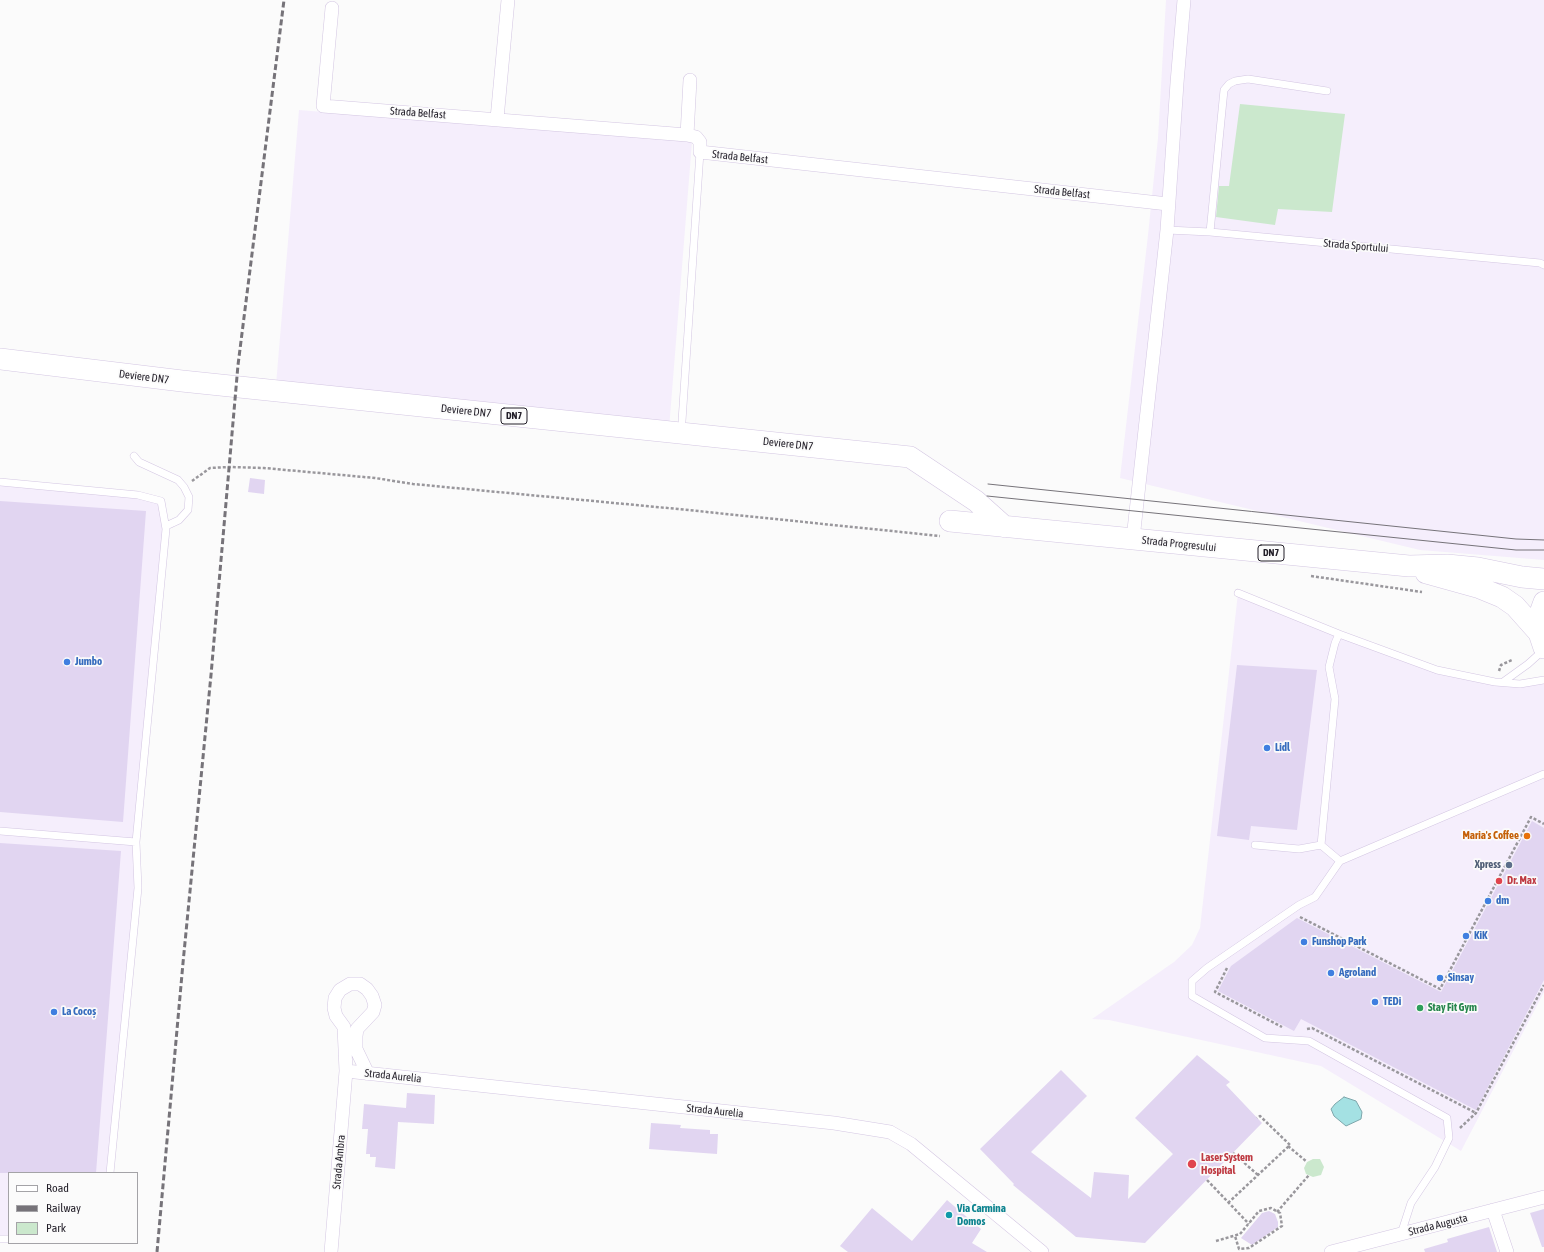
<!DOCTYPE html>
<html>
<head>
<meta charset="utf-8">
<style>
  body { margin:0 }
  #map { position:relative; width:1544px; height:1252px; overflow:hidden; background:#fbfbfb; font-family:"Asap Condensed",sans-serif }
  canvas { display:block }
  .legend { position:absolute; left:8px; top:1172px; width:130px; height:72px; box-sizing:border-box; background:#fbfbfb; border:1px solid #a4a3a7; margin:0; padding:5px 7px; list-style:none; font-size:12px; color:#221e28 }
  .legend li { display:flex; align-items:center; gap:8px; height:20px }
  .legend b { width:20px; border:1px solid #a4a3a7 }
</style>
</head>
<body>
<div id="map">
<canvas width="1544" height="1252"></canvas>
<ul class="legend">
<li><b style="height:5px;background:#fff"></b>Road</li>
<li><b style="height:5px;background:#767379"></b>Railway</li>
<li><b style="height:11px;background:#cbe8cd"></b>Park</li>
</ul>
</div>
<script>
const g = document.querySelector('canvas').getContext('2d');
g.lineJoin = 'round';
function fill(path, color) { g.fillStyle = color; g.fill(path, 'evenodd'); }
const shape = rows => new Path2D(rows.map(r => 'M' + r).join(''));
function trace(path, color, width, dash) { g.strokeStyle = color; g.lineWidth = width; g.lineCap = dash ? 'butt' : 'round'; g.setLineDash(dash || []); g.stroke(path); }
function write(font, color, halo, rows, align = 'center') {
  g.font = font + ' "Asap Condensed",sans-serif'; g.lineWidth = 3.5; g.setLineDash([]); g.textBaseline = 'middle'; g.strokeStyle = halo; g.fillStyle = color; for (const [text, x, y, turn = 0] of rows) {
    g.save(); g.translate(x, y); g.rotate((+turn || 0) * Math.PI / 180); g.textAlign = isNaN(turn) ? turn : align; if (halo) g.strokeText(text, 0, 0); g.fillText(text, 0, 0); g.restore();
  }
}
fill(shape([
  [1166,0,1544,0,1544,560,1420,550,1120,478,1148,235,1158,138],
  [299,110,692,142,669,429,275,397],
  [0,482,161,501,166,529,110,1173,9,1173,9,1239,0,1239],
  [1238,593,1404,659,1495,682,1544,680,1544,992,1461,1151,1321,1066,1109,1020,1092,1019,1174,962,1192,945,1200,928]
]), '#f5eefc');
fill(shape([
  [1240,104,1345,114,1332,212,1278,209,1275,225,1216,217,1219,186,1229,186],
  [1313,1159,1320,1159,1324,1167,1321,1175,1313,1177,1306,1174,1304,1168,1307,1162]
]), '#cbe8cd');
const water = shape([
  [1344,1097,1356,1101,1362,1112,1361,1119,1346,1126,1334,1116,1331,1109,1335,1104,1344,1097]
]);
fill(water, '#a4e1e3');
trace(water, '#7da6ab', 1);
fill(shape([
  [250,478,265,480,264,494,248,492],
  [0,501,146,511,123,822,0,812],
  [1237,665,1317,670,1297,830,1251,826,1249,840,1217,836],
  [1532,821,1544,828,1544,980,1476,1110,1301,1019,1294,1031,1218,991,1231,966,1297,918,1441,992],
  [0,843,121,851,96,1173,0,1173],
  [1197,1055,1230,1082,1226,1085,1262,1123,1145,1243,1076,1237,1013,1185,1014,1184,980,1149,1061,1070,1087,1096,1031,1152,1091,1198,1094,1172,1129,1175,1128,1199,1173,1154,1135,1118],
  [407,1093,435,1095,434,1124,398,1122,395,1169,375,1167,376,1157,370,1157,370,1154,366,1154,368,1129,362,1129,364,1104,406,1108],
  [651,1123,681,1125,680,1128,710,1130,710,1134,718,1134,717,1154,649,1149],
  [947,1200,981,1229,972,1243,987,1252,848,1252,840,1246,872,1208,912,1241],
  [1544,1209,1544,1247,1542,1247,1530,1213],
  [1269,1211,1275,1214,1278,1222,1278,1227,1252,1245,1241,1238,1262,1213],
  [1489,1227,1497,1252,1425,1252,1424,1249,1448,1242,1447,1239]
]), '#e1d5f1');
const lane = shape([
  [1167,230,1210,232,1540,263,1544,265],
  [1210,232,1224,90,1229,84,1235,81,1248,79,1327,91],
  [682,421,700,152],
  [134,456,139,462,178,480,184,487,189,497,188,510,179,520,166,526],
  [0,482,138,495,161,501,166,529,136,842,138,888,110,1173],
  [1238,593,1339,634,1437,670,1495,682,1520,684,1544,680],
  [1339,634,1335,643,1329,667,1335,699,1321,845,1340,861],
  [1503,682,1528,664,1538,655,1541,649],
  [0,831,136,842],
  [1255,845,1299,849,1321,845],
  [1401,1234,1411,1203,1435,1167,1449,1138,1447,1118,1309,1041,1265,1038,1192,996,1192,981,1207,968,1299,905,1315,897,1340,861,1544,774],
  [0,1239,9,1239]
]);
const street = shape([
  [332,8,323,106,687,135,696,137,700,142,700,152,1168,204],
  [497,119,508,0],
  [687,135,690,80],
  [1133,539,1167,230,1177,83,1184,0],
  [346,1071,834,1123,890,1132,911,1144,1042,1252],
  [1493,1210,1507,1252],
  [331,1252,346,1071,344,1027,336,1016,334,1008,335,998,340,990,350,984,360,984,367,989,372,996,375,1005,373,1012,357,1029,356,1036,356,1049,368,1074],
  [1331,1252,1544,1197]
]);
const primary = shape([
  [0,359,182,381,910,457,976,501,1005,527],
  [950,521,1409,566,1447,565,1478,568,1522,577,1544,579],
  [1426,573,1480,588,1502,597,1515,606,1539,633],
  [1544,602,1540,613,1539,624,1539,633,1544,648]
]);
trace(lane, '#d3c6e2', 8);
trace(street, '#d3c6e2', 14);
trace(primary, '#d3c6e2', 22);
trace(shape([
  [192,481,210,468,230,467,264,468,375,478,413,484,678,509,940,536],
  [1311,576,1422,592],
  [1499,671,1501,665,1512,660],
  [1300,917,1440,989,1531,817,1544,824],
  [1227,968,1215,992,1282,1027],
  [1307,1029,1312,1028,1476,1113],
  [1460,1128,1476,1113,1544,985],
  [1288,1146,1307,1162],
  [1233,1153,1258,1175],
  [1207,1180,1249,1224],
  [1228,1203,1290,1145,1260,1116,1257,1118],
  [1277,1212,1309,1175],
  [1216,1241,1240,1234,1259,1211,1271,1208,1280,1213,1282,1226,1249,1248,1239,1249,1235,1236]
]), '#99979c', 2.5, [3, 2]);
trace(lane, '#fff', 7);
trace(street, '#fff', 13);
trace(primary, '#fff', 21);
trace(shape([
  [988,484,1516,539,1544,540],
  [987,496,1516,550,1544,550]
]), '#767379', 1);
trace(shape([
  [157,1252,183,963,211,675,238,365,284,0]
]), '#767379', 3, [6, 3]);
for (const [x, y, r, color] of [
  [67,662,4,"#3f7fe0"],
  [1267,748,4,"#3f7fe0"],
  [1527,836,4,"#e8710a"],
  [1509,865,4,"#5c6f8a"],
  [1499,881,4,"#e0444e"],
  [1488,901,4,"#3f7fe0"],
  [1466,936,4,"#3f7fe0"],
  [1304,942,4,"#3f7fe0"],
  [1331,973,4,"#3f7fe0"],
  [1440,978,4,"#3f7fe0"],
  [1375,1002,4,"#3f7fe0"],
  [1420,1008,4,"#2e9e5b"],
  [54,1012,4,"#3f7fe0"],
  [1192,1164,5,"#e0444e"],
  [949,1215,4,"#0f9aa8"]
]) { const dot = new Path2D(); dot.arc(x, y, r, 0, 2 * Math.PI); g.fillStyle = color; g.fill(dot); trace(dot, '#fbfbfb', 1.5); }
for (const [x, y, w] of [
  [514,416,26],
  [1271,553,26]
]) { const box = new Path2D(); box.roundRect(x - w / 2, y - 8, w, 16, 3); g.fillStyle = '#fbfbfb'; g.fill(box); trace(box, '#221e28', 1); }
write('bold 10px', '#221e28', null, [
  ["DN7",514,416],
  ["DN7",1271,553]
]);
write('11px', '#221e28', '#fbfbfb', [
  ["Strada Belfast",418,113,4],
  ["Strada Belfast",740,157,6],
  ["Strada Belfast",1062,192,6],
  ["Strada Sportului",1356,246,5],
  ["Deviere DN7",144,377,7],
  ["Deviere DN7",466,411,6],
  ["Deviere DN7",788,444,6],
  ["Strada Progresului",1179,544,6],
  ["Strada Aurelia",393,1076,6],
  ["Strada Aurelia",715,1111,6],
  ["Strada Ambra",339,1162,-85],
  ["Strada Augusta",1438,1225,-14]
]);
write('bold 11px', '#366cbe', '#fbfbfb', [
  ["Jumbo",75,662],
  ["Lidl",1275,748],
  ["dm",1496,901],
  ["KiK",1474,936],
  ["Funshop Park",1312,942],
  ["Agroland",1339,973],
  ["Sinsay",1448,978],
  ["TEDi",1383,1002],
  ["La Cocoș",62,1012]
], 'left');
write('bold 11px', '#c56008', '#fbfbfb', [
  ["Maria's Coffee",1519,836]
], 'right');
write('bold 11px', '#4e5e75', '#fbfbfb', [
  ["Xpress",1501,865]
], 'right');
write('bold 11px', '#be3a42', '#fbfbfb', [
  ["Dr. Max",1507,881],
  ["Laser System",1201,1158],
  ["Hospital",1201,1171]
], 'left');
write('bold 11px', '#27864d', '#fbfbfb', [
  ["Stay Fit Gym",1428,1008]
], 'left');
write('bold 11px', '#0d838f', '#fbfbfb', [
  ["Via Carmina",957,1209],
  ["Domos",957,1222]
], 'left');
</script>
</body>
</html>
